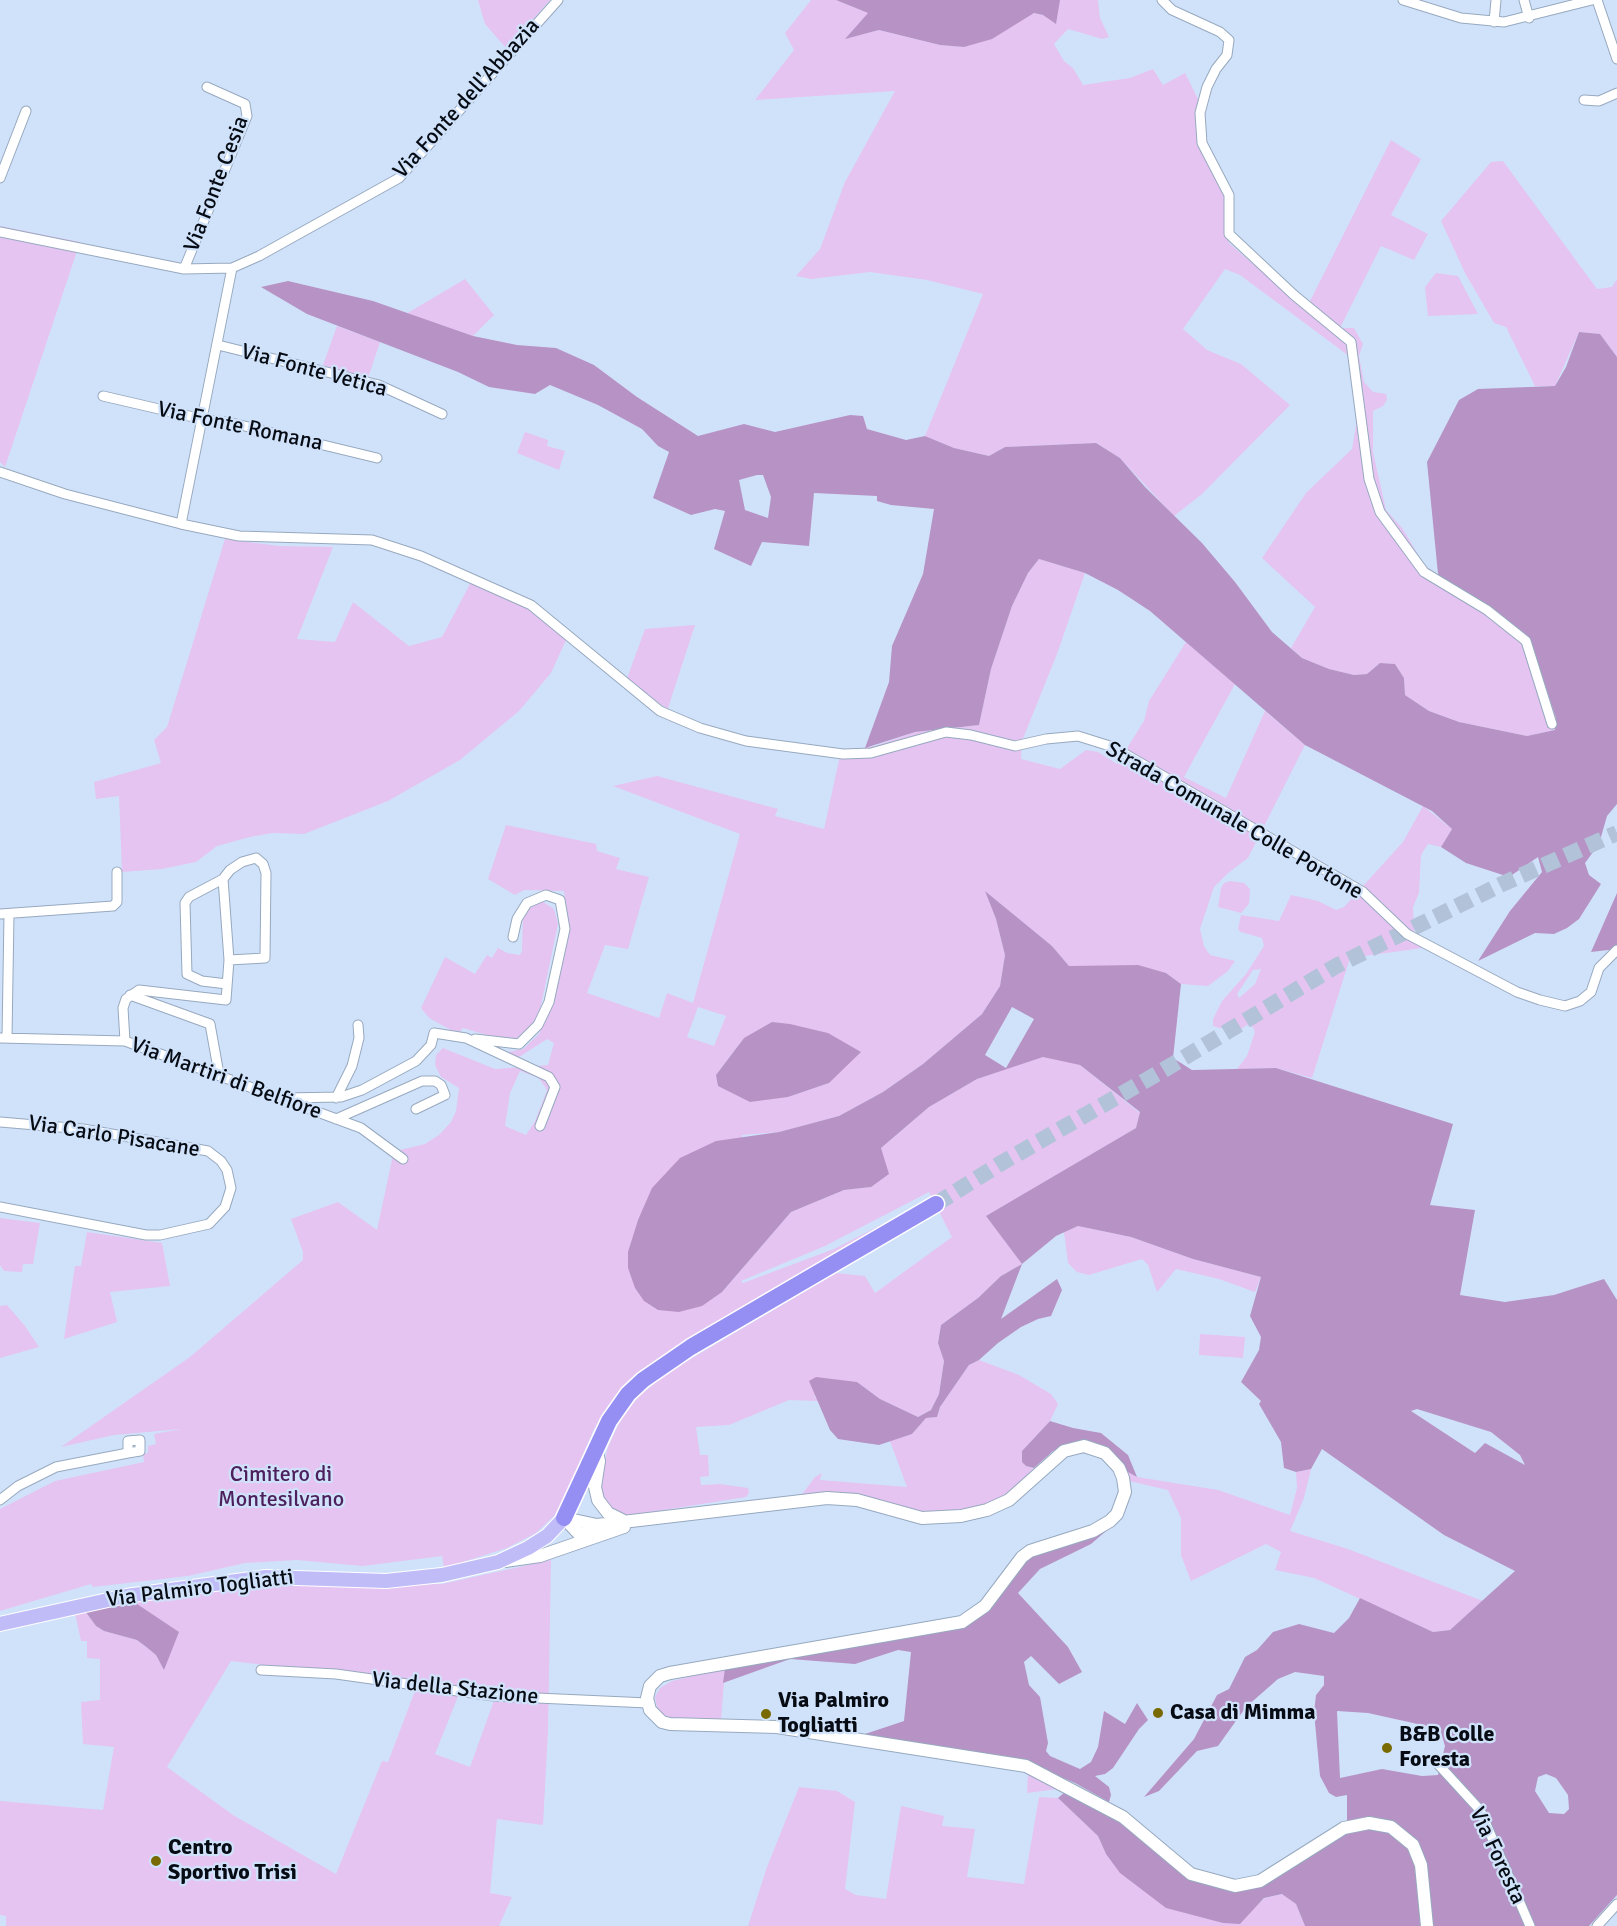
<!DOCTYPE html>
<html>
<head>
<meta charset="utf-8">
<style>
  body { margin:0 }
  canvas { display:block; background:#d0e2fa }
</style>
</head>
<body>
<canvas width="1617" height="1926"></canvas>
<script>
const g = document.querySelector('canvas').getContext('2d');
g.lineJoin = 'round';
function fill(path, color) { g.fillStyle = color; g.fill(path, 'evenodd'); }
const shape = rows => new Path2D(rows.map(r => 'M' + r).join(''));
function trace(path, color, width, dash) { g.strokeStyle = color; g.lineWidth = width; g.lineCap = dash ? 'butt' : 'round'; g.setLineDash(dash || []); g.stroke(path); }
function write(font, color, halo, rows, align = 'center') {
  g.font = font + ' Signika,sans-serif'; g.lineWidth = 4.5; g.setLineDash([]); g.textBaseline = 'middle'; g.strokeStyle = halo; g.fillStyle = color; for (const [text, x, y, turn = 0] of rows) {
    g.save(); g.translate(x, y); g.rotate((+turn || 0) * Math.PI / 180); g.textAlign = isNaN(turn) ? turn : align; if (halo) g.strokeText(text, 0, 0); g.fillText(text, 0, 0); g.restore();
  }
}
fill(shape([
  [478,0,550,0,507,49,485,24],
  [811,0,836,0,869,13,846,38,879,30,940,45,964,47,1034,13,1043,15,1060,0,1098,0,1100,18,1109,37,1102,39,1068,29,1054,44,1064,61,1073,68,1083,85,1130,78,1153,69,1163,85,1185,73,1205,113,1206,140,1232,192,1226,222,1229,243,1253,264,1269,267,1309,303,1391,140,1421,159,1391,215,1428,234,1414,260,1381,246,1340,328,1354,328,1363,344,1359,356,1364,382,1373,392,1386,394,1387,400,1383,406,1373,411,1373,452,1386,510,1403,529,1424,565,1439,584,1529,637,1556,718,1555,730,1527,736,1459,722,1429,711,1405,695,1404,678,1395,664,1380,663,1367,674,1354,675,1329,669,1302,658,1291,648,1315,607,1262,558,1306,493,1352,449,1359,407,1349,356,1240,275,1225,269,1183,329,1207,350,1241,364,1290,405,1202,494,1174,516,1120,458,1096,443,1005,447,989,456,954,448,925,436,983,294,927,280,870,272,811,279,796,276,820,249,845,182,895,91,755,100,794,50,785,33],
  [1503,161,1597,289,1612,287,1617,279,1617,357,1600,334,1579,332,1555,386,1535,386,1506,327,1494,323,1465,273,1441,221,1491,162],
  [0,226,80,242,5,467,0,462],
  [1436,273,1458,276,1478,314,1428,316,1425,287],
  [465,279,494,315,473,336,406,314],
  [337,326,380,342,368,378,323,365],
  [525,432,548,440,547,446,565,451,559,470,517,453],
  [225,539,279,546,333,547,297,639,335,642,353,602,409,646,442,637,471,582,530,608,567,638,551,673,519,711,460,760,388,801,304,834,272,833,250,837,217,846,196,862,162,869,122,872,119,796,96,799,94,782,161,763,154,740,167,727],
  [1039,559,1085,573,1057,654,1022,741,1021,759,1060,769,1086,750,1098,752,1117,764,1144,721,1149,701,1186,642,1235,684,1184,777,1226,798,1265,711,1305,745,1248,858,1228,873,1214,887,1200,929,1204,946,1210,955,1235,961,1228,971,1208,986,1181,984,1166,973,1069,966,1052,946,986,892,996,919,1005,955,1000,986,982,1014,923,1064,883,1092,839,1116,779,1132,742,1135,722,1292,791,1212,844,1190,871,1187,881,1148,929,1107,977,1079,1043,1056,1060,1059,1080,1065,1140,1113,1136,1128,987,1216,1022,1264,1001,1276,978,1298,941,1325,938,1343,944,1360,939,1394,931,1410,918,1417,880,1399,857,1382,814,1396,819,1401,789,1400,729,1425,696,1427,700,1455,708,1455,709,1476,700,1477,701,1485,720,1484,748,1488,749,1493,746,1497,626,1516,617,1515,601,1499,600,1479,608,1447,622,1417,640,1395,670,1371,836,1273,865,1276,875,1293,952,1237,929,1192,825,1246,741,1281,743,1283,834,1249,930,1200,709,1327,663,1356,636,1377,608,1406,594,1429,562,1504,555,1515,536,1533,507,1548,444,1568,442,1556,363,1566,297,1560,245,1563,188,1576,93,1587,91,1584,0,1611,0,1509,55,1481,144,1462,143,1454,148,1453,148,1446,156,1444,154,1434,181,1429,114,1435,61,1447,190,1357,303,1260,303,1252,291,1219,338,1202,377,1230,393,1155,400,1150,425,1144,439,1135,451,1122,456,1111,459,1088,441,1077,435,1065,436,1055,443,1048,495,1069,548,1065,554,1043,547,1039,516,1059,494,1049,508,1052,523,1049,539,1034,551,1007,568,922,564,891,524,890,515,895,488,879,506,825,596,844,597,851,620,858,616,869,649,877,628,949,605,945,587,993,659,1018,667,993,693,1003,740,834,613,786,657,776,778,809,775,816,824,829,841,751,875,746,915,732,979,725,991,669,1012,606,1028,573],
  [698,1007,726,1016,714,1046,687,1037],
  [744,1038,829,1083,788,1097,716,1075],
  [520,1071,539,1078,547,1090,535,1121,526,1135,505,1126,510,1093],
  [695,625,670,702,668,709,626,681,645,629],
  [1423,806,1452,829,1441,847,1428,844,1421,855,1419,893,1413,907,1414,931,1422,948,1350,958,1312,1078,1276,1068,1237,1069,1247,1056,1255,1032,1253,1027,1247,1025,1241,1029,1220,1028,1213,1026,1213,1019,1222,1001,1246,974,1264,946,1262,938,1241,932,1238,929,1241,915,1279,921,1291,895,1318,901,1336,910,1344,907,1403,842],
  [1261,969,1255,984,1239,998,1237,994,1253,970],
  [1230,881,1244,883,1250,889,1249,904,1241,913,1218,907,1221,888,1224,883],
  [542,901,554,909,558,924,539,1015,533,1025,516,1041,507,1041,463,1028,458,1034,429,1018,421,1008,445,957,475,974,487,955,492,958,498,948,507,953,520,955,522,951,523,911],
  [0,1218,40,1223,33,1264,23,1264,22,1272,4,1271,0,1265],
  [1078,1226,1131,1237,1193,1259,1261,1277,1255,1292,1219,1279,1176,1269,1157,1292,1148,1265,1142,1259,1089,1275,1077,1272,1068,1263,1064,1232],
  [87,1232,162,1243,170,1286,110,1292,117,1322,64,1339,75,1266,81,1266],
  [7,1305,25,1326,39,1347,0,1358,0,1306],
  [1200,1334,1245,1337,1243,1358,1199,1355],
  [979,1360,1019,1375,1051,1394,1058,1404,1050,1421,1022,1451,1026,1466,1034,1468,1014,1488,1000,1498,981,1507,931,1514,800,1497,815,1477,822,1473,820,1480,907,1487,890,1441,912,1434,926,1418,937,1417,940,1407,969,1365],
  [1311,1469,1304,1498,1290,1531,1348,1549,1483,1601,1450,1630,1433,1632,1314,1578,1275,1570,1281,1552,1266,1544,1191,1581,1181,1555,1181,1518,1168,1490,1129,1481,1124,1470,1137,1477,1218,1490,1290,1515,1297,1488,1296,1472],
  [551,1560,548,1731,543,1825,497,1819,490,1893,512,1897,499,1926,6,1926,6,1916,0,1915,0,1801,103,1810,114,1747,83,1744,81,1702,100,1700,100,1659,87,1658,87,1641,81,1641,75,1613,85,1611,96,1626,104,1631,137,1640,145,1646,156,1655,164,1669,131,1600,281,1580,353,1585,442,1584],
  [231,1661,418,1683,388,1762,382,1761,336,1874,233,1815,167,1767],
  [461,1689,496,1695,470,1767,435,1754],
  [725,1668,721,1720,672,1719,661,1713,657,1707,655,1697,660,1688,672,1681],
  [1028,1772,1057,1789,1027,1793],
  [799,1787,837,1791,855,1802,845,1889,856,1895,886,1899,901,1806,944,1816,942,1826,975,1829,967,1877,1024,1884,1039,1797,1058,1798,1098,1836,1106,1854,1254,1908,1265,1898,1283,1894,1296,1904,1305,1926,748,1926,767,1867]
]), '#e5c4f2');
fill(shape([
  [836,0,1060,0,1056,24,1043,15,1034,13,992,39,964,47,940,45,879,30,845,39,868,13],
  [288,281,373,301,473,336,517,345,556,348,594,365,637,397,698,436,744,424,775,432,850,415,863,416,867,429,906,440,925,436,954,448,989,456,1005,447,1096,443,1120,458,1145,487,1202,543,1235,582,1272,632,1302,658,1329,669,1354,675,1367,674,1380,663,1395,664,1404,678,1405,695,1429,711,1459,722,1527,736,1555,730,1556,718,1529,638,1439,584,1427,462,1459,400,1478,389,1555,386,1566,367,1579,332,1600,334,1617,357,1617,804,1607,816,1599,844,1585,863,1589,875,1601,884,1579,919,1567,928,1554,934,1535,933,1478,961,1510,911,1542,872,1538,857,1509,877,1466,863,1441,847,1452,829,1432,811,1305,745,1150,611,1118,590,1085,573,1039,559,1028,573,1012,606,991,669,979,725,915,732,865,748,889,682,892,646,923,574,934,509,891,505,877,501,877,496,814,493,809,546,762,542,751,566,714,549,725,511,715,509,691,515,653,498,669,452,658,446,642,429,598,405,550,385,535,394,489,387,458,372,307,314,261,287],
  [757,475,763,475,771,497,768,518,745,510,739,480],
  [985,891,1052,946,1069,966,1138,965,1166,973,1181,984,1173,1058,1192,1070,1276,1068,1453,1124,1430,1205,1475,1210,1460,1295,1505,1302,1554,1295,1604,1279,1617,1300,1617,1895,1589,1926,1305,1926,1296,1904,1282,1894,1264,1898,1240,1924,1223,1923,1166,1908,1120,1873,1106,1854,1098,1836,1058,1798,1065,1792,1121,1819,1191,1876,1235,1888,1347,1828,1347,1795,1336,1797,1329,1793,1320,1776,1314,1712,1316,1695,1324,1685,1324,1676,1295,1672,1278,1679,1246,1707,1218,1746,1197,1751,1159,1791,1144,1797,1194,1739,1217,1695,1229,1689,1245,1657,1257,1650,1273,1632,1299,1624,1334,1633,1349,1618,1360,1598,1433,1632,1450,1630,1515,1571,1444,1535,1322,1449,1311,1469,1296,1472,1284,1468,1281,1442,1259,1404,1261,1401,1241,1382,1259,1350,1261,1337,1250,1316,1261,1277,1193,1259,1131,1237,1078,1226,1056,1236,1022,1264,1001,1319,1057,1279,1062,1290,1051,1316,1038,1319,1021,1327,998,1343,979,1360,969,1365,940,1407,937,1417,926,1418,912,1434,879,1445,838,1439,830,1430,809,1381,816,1377,857,1382,880,1399,918,1417,931,1410,939,1394,944,1361,938,1343,941,1325,978,1298,1001,1276,1022,1264,986,1216,1136,1128,1140,1112,1080,1065,1043,1057,977,1079,929,1107,881,1148,889,1174,871,1187,844,1190,791,1212,722,1292,702,1306,679,1312,658,1310,644,1301,635,1288,628,1268,628,1252,638,1220,652,1188,680,1158,716,1141,779,1132,839,1116,883,1092,923,1064,982,1014,1000,986,1005,955,996,919],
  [1012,1007,1034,1019,1006,1068,985,1055],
  [1417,1409,1491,1432,1520,1455,1525,1465,1485,1443,1475,1453,1411,1411],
  [1337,1711,1368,1713,1440,1729,1445,1746,1438,1775,1422,1776,1382,1769,1340,1778],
  [1546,1774,1556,1778,1568,1795,1569,1809,1564,1814,1549,1813,1535,1791,1538,1777],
  [1617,893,1617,949,1591,952],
  [772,1022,790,1024,828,1033,861,1052,829,1083,788,1097,750,1102,718,1086,716,1075,744,1038],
  [1050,1421,1073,1428,1101,1433,1128,1455,1137,1477,1124,1470,1115,1458,1070,1444,1053,1451,1034,1468,1026,1466,1022,1462,1022,1451],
  [1119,1520,1091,1544,1040,1569,1018,1593,1068,1647,1082,1672,1059,1684,1031,1656,1024,1662,1029,1685,1040,1697,1048,1743,1046,1751,1050,1756,1080,1769,1091,1762,1098,1747,1104,1711,1125,1724,1137,1703,1148,1720,1139,1729,1113,1768,1105,1774,1095,1776,1109,1787,1111,1795,1109,1802,1075,1783,1015,1758,856,1737,904,1721,911,1652,898,1650,855,1664,790,1659,723,1683,725,1668,962,1625,1023,1559],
  [131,1600,179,1632,164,1670,156,1655,145,1646,137,1640,104,1631,96,1626,85,1611]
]), '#b793c5');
trace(shape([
  [936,1204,998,1165,1162,1071,1336,966,1500,885,1617,833]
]), '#b2c2d8', 16, [16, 8]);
const street = shape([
  [1162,0,1172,10,1220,32,1229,40,1227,55,1216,69,1207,87,1200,113,1202,143,1229,195,1229,234,1294,295,1351,342,1369,479,1380,512,1424,572,1487,610,1526,641,1552,724],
  [1403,0,1461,18,1504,22,1592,0],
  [1524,0,1529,18],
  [1597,0,1617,59],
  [1494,22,1496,0],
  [1584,100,1599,101,1617,93],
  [0,178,26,111],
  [0,232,184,269,232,268,259,256,399,178,558,0],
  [184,269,247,116,245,104,207,87],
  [218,345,379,385,442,414],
  [103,396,202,419,232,423,377,458],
  [0,472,65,494,181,524,239,536,372,540,421,556,531,605,660,711,700,728,746,741,843,754,871,753,946,732,971,735,1015,746,1046,739,1078,736,1113,747,1363,892,1407,934,1517,992,1540,1000,1565,1006,1580,1001,1591,992,1599,968,1617,950],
  [181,524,232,268],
  [223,879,189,897,185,903,187,974,202,981,227,984],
  [0,914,113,906,117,902,117,872],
  [130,995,210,1024,219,1074],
  [0,1038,125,1041,361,1128,403,1159],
  [7,1038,9,914],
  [475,1039,519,1044,538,1025,549,1002,565,929,560,900,546,895,527,903,517,919,513,937],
  [125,1041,123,1008,126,999,139,990,226,1000,229,960,223,879,230,870,242,862,256,858,263,864,266,873,265,958,229,960],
  [284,1098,341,1097,362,1090,416,1061,431,1045,434,1033,466,1038,549,1077,555,1087,540,1126],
  [336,1098,352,1066,359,1038,358,1025],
  [336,1119,422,1081,435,1081,441,1085,445,1095,416,1109],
  [0,1122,83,1129,208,1151,221,1161,227,1170,231,1188,225,1207,209,1224,160,1235,146,1235,0,1207],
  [0,1500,18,1486,56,1467,128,1453,140,1451,140,1440,128,1441,128,1453],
  [261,1670,336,1674,493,1696,648,1703],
  [1436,1762,1480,1810,1530,1926],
  [1597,1926,1617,1904]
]);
const secondary = shape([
  [596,1449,599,1461,595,1487,598,1500,608,1513,624,1521],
  [564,1518,597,1525,827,1498,857,1500,922,1518,961,1516,987,1510,1009,1500,1064,1451,1084,1446,1105,1453,1119,1468,1123,1478,1125,1492,1117,1514,1110,1521,1093,1531,1030,1551,1022,1557,985,1606,962,1622,670,1673,660,1676,650,1686,647,1698,650,1710,662,1722,670,1724,777,1727,1026,1766,1123,1817,1191,1874,1235,1886,1260,1881,1344,1828,1369,1823,1391,1827,1413,1845,1421,1865,1427,1926],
  [564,1518,579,1534,594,1533],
  [505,1561,540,1556,624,1527]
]);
const primary = shape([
  [0,1624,126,1596,266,1577,386,1581,442,1575,498,1562,528,1548,547,1536,564,1518]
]);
const highway = shape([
  [564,1518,609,1421,628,1394,643,1380,691,1347,936,1204]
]);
trace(street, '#97a9bf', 11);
trace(secondary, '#97a9bf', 14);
trace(primary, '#fff', 16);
trace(highway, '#fff', 19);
trace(street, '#fff', 9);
trace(secondary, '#fff', 12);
trace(primary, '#c0bcf8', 14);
trace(highway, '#968ff3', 16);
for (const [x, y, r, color] of [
  [1158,1713,6,"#786900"],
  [766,1714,6,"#786900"],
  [1387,1748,6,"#786900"],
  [156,1861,6,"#786900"]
]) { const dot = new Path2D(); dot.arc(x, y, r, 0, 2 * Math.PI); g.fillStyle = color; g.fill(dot); trace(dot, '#d0e2fa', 2); }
write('22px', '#070c14', '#d0e2fa', [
  ["Via Fonte dell'Abbazia",467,99,-48],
  ["Via Fonte Cesia",217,184,-69],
  ["Via Fonte Vetica",314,371,15],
  ["Via Fonte Romana",240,427,12],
  ["Strada Comunale Colle Portone",1234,821,30],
  ["Via Martiri di Belfiore",226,1079,20],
  ["Via Carlo Pisacane",114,1137,9],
  ["Via Palmiro Togliatti",200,1589,-7],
  ["Via della Stazione",455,1689,6],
  ["Via Foresta",1497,1856,65]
]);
write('22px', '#4d205d', '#d0e2fa', [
  ["Cimitero di",281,1475],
  ["Montesilvano",281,1500]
]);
write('bold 22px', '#070c14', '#d0e2fa', [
  ["Via Palmiro",778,1701],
  ["Togliatti",778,1726],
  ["Casa di Mimma",1170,1713],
  ["B&B Colle",1399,1735],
  ["Foresta",1399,1760],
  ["Centro",168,1848],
  ["Sportivo Trisi",168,1873]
], 'left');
</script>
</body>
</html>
